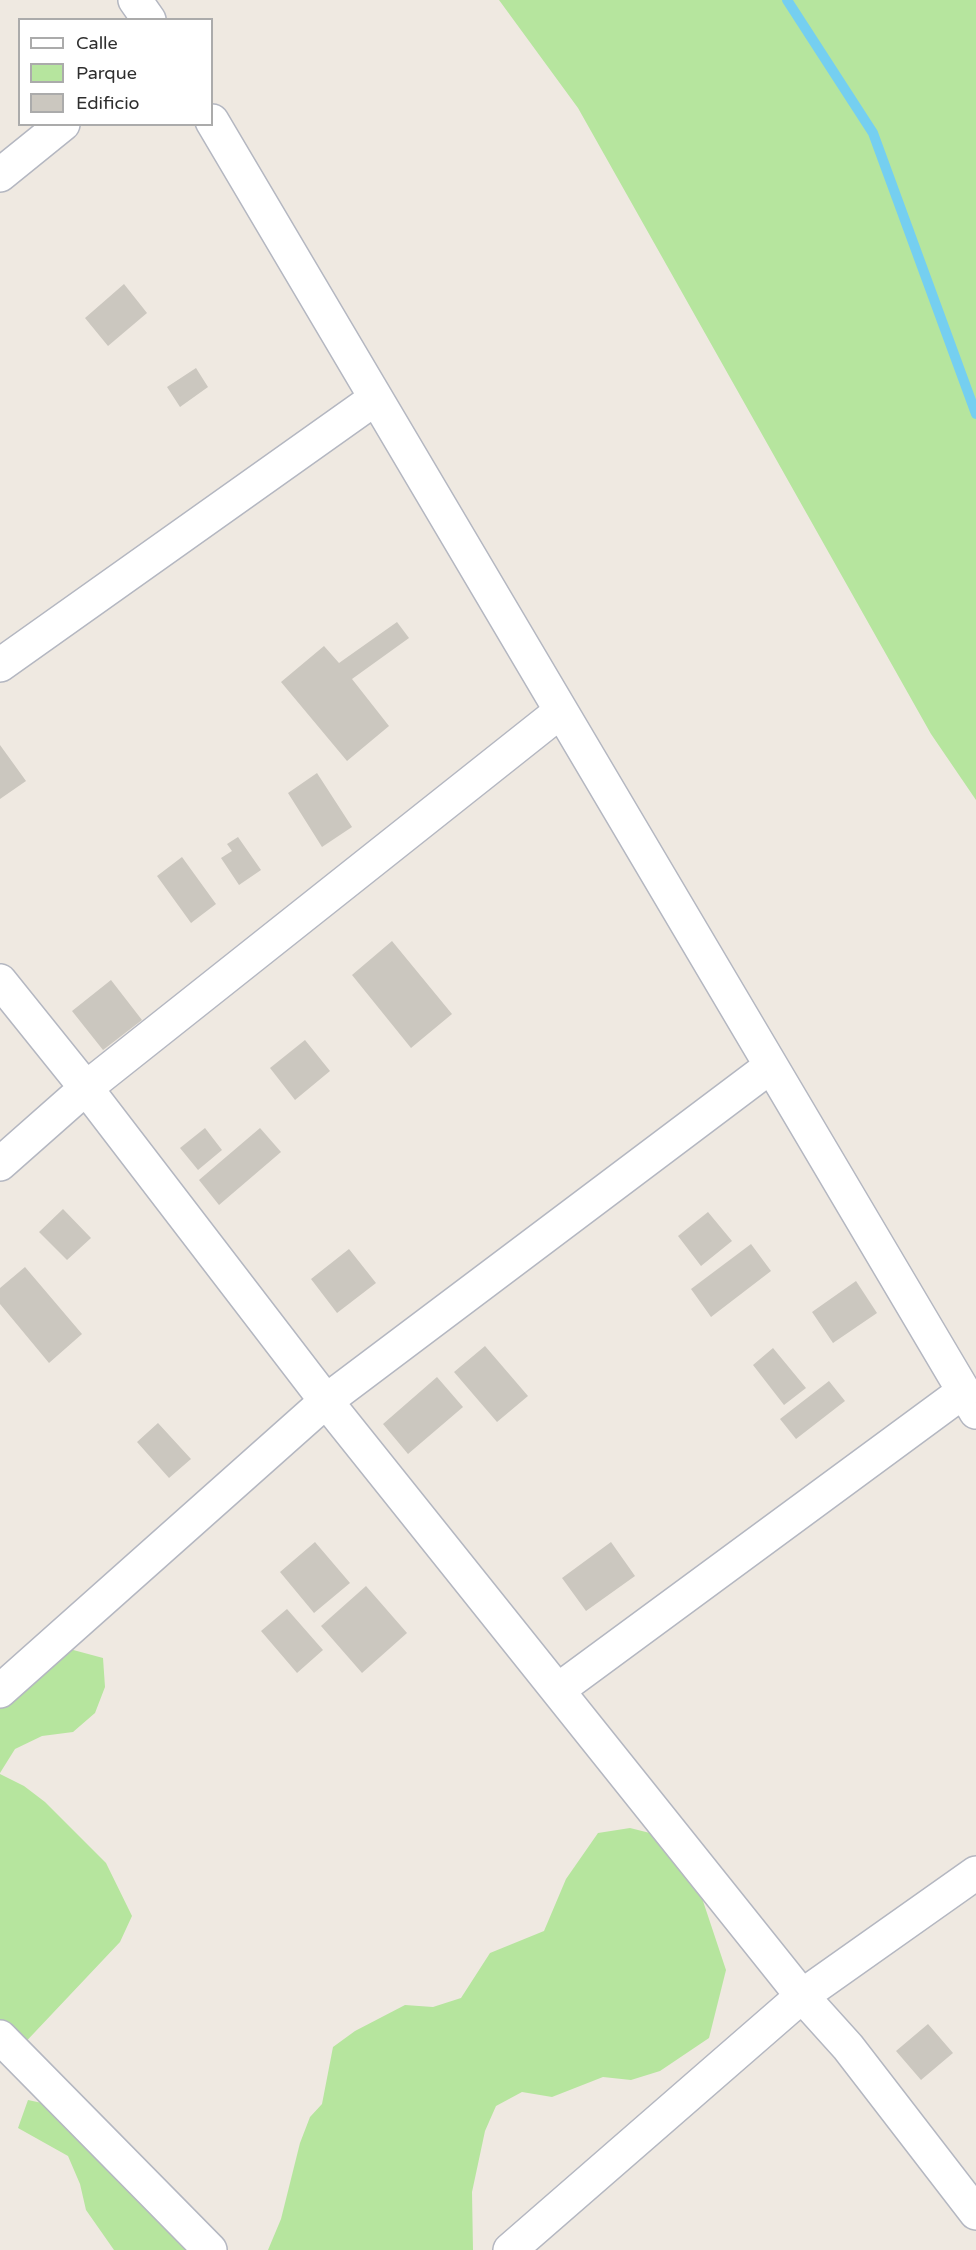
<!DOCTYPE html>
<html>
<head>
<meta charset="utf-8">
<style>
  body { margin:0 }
  #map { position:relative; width:976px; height:2250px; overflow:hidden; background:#efe9e1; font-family:"Varela Round",sans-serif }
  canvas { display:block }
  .legend { position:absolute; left:18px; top:18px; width:195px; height:108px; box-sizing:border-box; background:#fff; border:2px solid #ababab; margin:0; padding:8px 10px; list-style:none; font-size:18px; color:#2e2e2e }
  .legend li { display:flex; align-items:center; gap:12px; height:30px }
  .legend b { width:30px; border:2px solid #ababab }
</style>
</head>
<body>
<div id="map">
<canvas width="976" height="2250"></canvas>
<ul class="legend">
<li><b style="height:8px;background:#fff"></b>Calle</li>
<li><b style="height:16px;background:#b6e59e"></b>Parque</li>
<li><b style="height:16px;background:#cbc7bf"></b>Edificio</li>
</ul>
</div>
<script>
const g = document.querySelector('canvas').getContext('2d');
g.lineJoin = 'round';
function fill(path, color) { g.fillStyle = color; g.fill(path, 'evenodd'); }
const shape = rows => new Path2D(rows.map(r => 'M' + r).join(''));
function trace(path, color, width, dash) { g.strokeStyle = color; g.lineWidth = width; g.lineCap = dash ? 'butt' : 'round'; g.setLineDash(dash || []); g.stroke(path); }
fill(shape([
  [499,0,976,0,976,800,931,734,578,108],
  [51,1644,103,1658,105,1687,95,1713,73,1732,42,1736,15,1749,0,1773,0,1693],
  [0,1774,24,1786,45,1802,106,1863,132,1916,120,1942,18,2050,0,2050],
  [630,1828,658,1835,696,1880,726,1970,709,2038,660,2071,631,2080,603,2077,552,2097,522,2092,496,2106,485,2131,472,2192,473,2250,268,2250,281,2219,300,2143,310,2117,322,2104,333,2047,355,2031,405,2005,433,2007,461,1998,490,1953,544,1931,566,1879,598,1833],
  [28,2100,56,2106,221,2250,114,2250,86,2210,80,2184,68,2156,18,2128]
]), '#b6e59e');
trace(shape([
  [787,0,873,133,976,414]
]), '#75cff0', 10);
fill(shape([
  [124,284,147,313,108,346,85,318],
  [196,368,208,387,180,407,167,387],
  [397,622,409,638,352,679,389,726,347,761,281,682,324,646,339,663],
  [0,745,26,781,0,799],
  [317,773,352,827,322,847,288,793],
  [238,837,261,870,239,885,221,858,232,851,227,844],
  [182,857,216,904,191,923,157,876],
  [392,941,452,1014,411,1048,352,975],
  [111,980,142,1020,103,1050,72,1011],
  [305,1040,330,1071,295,1100,270,1068],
  [205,1128,222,1150,198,1170,180,1148],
  [260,1128,281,1152,219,1205,199,1180],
  [63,1209,91,1238,67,1260,39,1232],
  [708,1212,732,1241,701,1266,678,1236],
  [751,1244,771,1271,711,1317,691,1289],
  [349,1249,376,1283,337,1313,311,1279],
  [25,1267,82,1334,49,1363,0,1304,0,1288],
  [856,1281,877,1313,833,1343,812,1312],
  [485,1346,528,1396,497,1422,454,1372],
  [773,1348,806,1388,784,1405,753,1365],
  [437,1377,463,1407,408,1454,383,1424],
  [829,1381,845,1401,796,1439,780,1419],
  [158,1423,191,1459,169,1478,137,1442],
  [315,1542,350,1583,314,1613,280,1572],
  [611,1542,635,1576,586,1611,562,1578],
  [366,1586,407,1633,362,1673,321,1626],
  [287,1609,323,1650,297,1673,261,1631],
  [928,2024,953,2053,921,2080,896,2051]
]), '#cbc7bf');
const minor = shape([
  [135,0,149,20],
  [212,121,976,1412],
  [0,175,63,124],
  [0,665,376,398],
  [0,981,86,1088,326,1401,802,1996,848,2047,976,2213],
  [0,1164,86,1088,561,711],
  [558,1690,964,1391],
  [0,1691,326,1401,771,1066],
  [0,2037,210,2250],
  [510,2250,802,1996,976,1873]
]);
trace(minor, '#b4b7c1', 36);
trace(minor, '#fff', 33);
</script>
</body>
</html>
